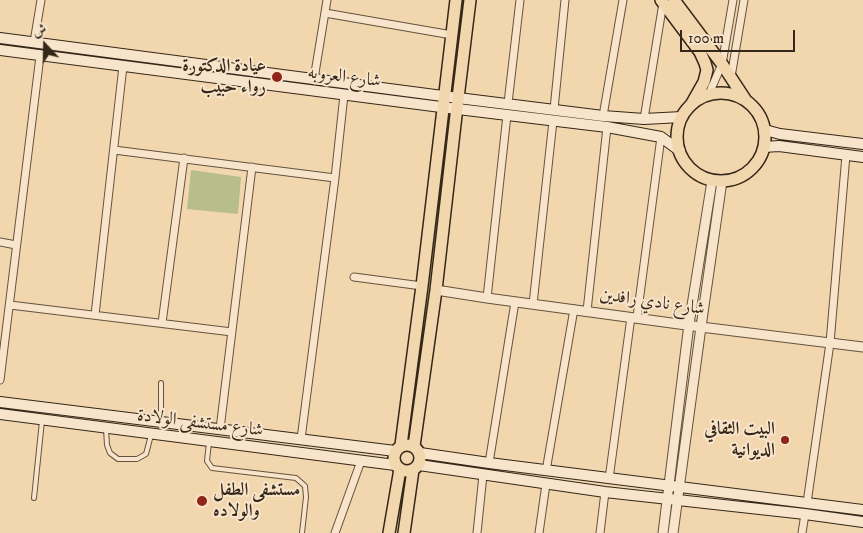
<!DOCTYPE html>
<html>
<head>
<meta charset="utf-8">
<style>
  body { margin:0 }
  #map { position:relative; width:863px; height:533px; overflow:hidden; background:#f2d6ad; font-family:"IM FELL DW Pica",Amiri,serif }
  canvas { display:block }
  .north { position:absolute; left:20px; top:20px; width:50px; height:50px; -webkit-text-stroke:4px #f7e4ca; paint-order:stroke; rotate:339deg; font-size:14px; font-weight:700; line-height:20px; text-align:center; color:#352719 }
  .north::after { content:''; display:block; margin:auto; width:18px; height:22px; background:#352719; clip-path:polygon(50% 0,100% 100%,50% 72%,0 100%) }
  .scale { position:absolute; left:680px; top:30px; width:115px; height:22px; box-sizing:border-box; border:2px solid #352719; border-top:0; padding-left:6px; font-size:15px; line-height:18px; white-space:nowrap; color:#352719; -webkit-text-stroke:4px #f7e4ca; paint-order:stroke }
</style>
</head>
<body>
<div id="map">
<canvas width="863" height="533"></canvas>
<div class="north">ش</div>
<div class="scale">100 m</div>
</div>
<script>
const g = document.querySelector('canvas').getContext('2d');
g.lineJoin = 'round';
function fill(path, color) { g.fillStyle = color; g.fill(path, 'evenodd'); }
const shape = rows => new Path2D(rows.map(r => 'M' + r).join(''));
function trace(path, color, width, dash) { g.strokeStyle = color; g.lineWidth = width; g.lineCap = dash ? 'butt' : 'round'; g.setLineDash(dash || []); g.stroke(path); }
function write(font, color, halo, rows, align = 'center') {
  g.font = font + ' "IM FELL DW Pica",Amiri,serif'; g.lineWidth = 4; g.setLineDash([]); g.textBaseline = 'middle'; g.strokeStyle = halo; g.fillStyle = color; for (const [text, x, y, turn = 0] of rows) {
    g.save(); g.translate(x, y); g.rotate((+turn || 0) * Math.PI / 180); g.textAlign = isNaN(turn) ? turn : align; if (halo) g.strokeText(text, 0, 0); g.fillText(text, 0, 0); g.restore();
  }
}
fill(shape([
  [191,170,241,177,238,214,187,209]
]), '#b7be8c');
const service = shape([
  [161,420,161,383],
  [106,429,107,445,110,453,118,459,137,459,146,454,151,435],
  [209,442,207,461,212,468,296,478,305,486,306,497,302,533],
  [34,498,42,421]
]);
const minor = shape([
  [325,13,452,35],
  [34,42,41,0],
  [731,77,744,0],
  [314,79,327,0],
  [708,96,722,64,733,0],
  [508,103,520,0],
  [554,109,565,0],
  [603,116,623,0],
  [644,119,663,3],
  [114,150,335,178],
  [0,242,16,245],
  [354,277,422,286],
  [487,298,507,115],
  [533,304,553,121],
  [10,305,232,332],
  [587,311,607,127],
  [95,315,123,66],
  [637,317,661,137],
  [162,323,184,158],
  [0,380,40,56],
  [220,429,252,167],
  [301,439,335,178,344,95],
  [489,463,515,302],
  [546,471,574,309],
  [609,479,631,317],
  [807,503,830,343,846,155],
  [335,533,361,461],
  [477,533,483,475],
  [539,533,546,484],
  [600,533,605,492],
  [802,533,805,514]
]);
const tertiary = shape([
  [436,290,487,298,701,327,863,347],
  [663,533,689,324,712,181],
  [673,533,701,327,722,181]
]);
const secondary = shape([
  [0,38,458,98,603,116,644,119,682,117],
  [0,50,433,106,607,127,661,137,680,151],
  [765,130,780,134,863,144],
  [764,147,779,146,863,157],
  [0,402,395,451],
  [0,414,395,465],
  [420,453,489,463,863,510],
  [419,465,605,492,805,514,863,522]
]);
const primary = shape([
  [661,0,700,52,705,63,707,70,704,82,691,105],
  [674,0,722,64,745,99],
  '677 137a44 44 0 1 1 88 0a44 44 0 1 1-88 0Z',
  '394 458a13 13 0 1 1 26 0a13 13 0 1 1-26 0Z',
  [401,445,422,286,456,0],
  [414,446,436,290,458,98,470,0],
  [389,533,400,469],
  [404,533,413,470]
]);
trace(service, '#64533e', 6);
trace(minor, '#64533e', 9);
trace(tertiary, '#64533e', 11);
trace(secondary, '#352719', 12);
trace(primary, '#352719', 14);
trace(service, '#f7e4ca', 4);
trace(minor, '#f7e4ca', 7);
trace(tertiary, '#f7e4ca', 9);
trace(secondary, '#f7e4ca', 10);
trace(primary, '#f2d6ad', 11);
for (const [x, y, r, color] of [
  [277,77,6,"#8f2418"],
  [785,440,5,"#8f2418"],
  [202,501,6,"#8f2418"]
]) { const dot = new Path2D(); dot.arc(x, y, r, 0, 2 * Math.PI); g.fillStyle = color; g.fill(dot); trace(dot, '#f7e4ca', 2); }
write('bold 18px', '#352719', '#f7e4ca', [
  ["عيادة الدكتورة",266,67],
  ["رواء حبيب",266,88],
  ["البيت الثقافي",775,430],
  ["الديوانية",775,451],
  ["مستشفى الطفل",213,491,"left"],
  ["والولاده",213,512,"left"]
], 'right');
write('18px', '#352719', '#f7e4ca', [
  ["شارع العروبه",344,78,7],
  ["شارع نادي رافدين",652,303,8],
  ["شارع مستشفى الولادة",200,424,7]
]);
</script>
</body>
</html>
